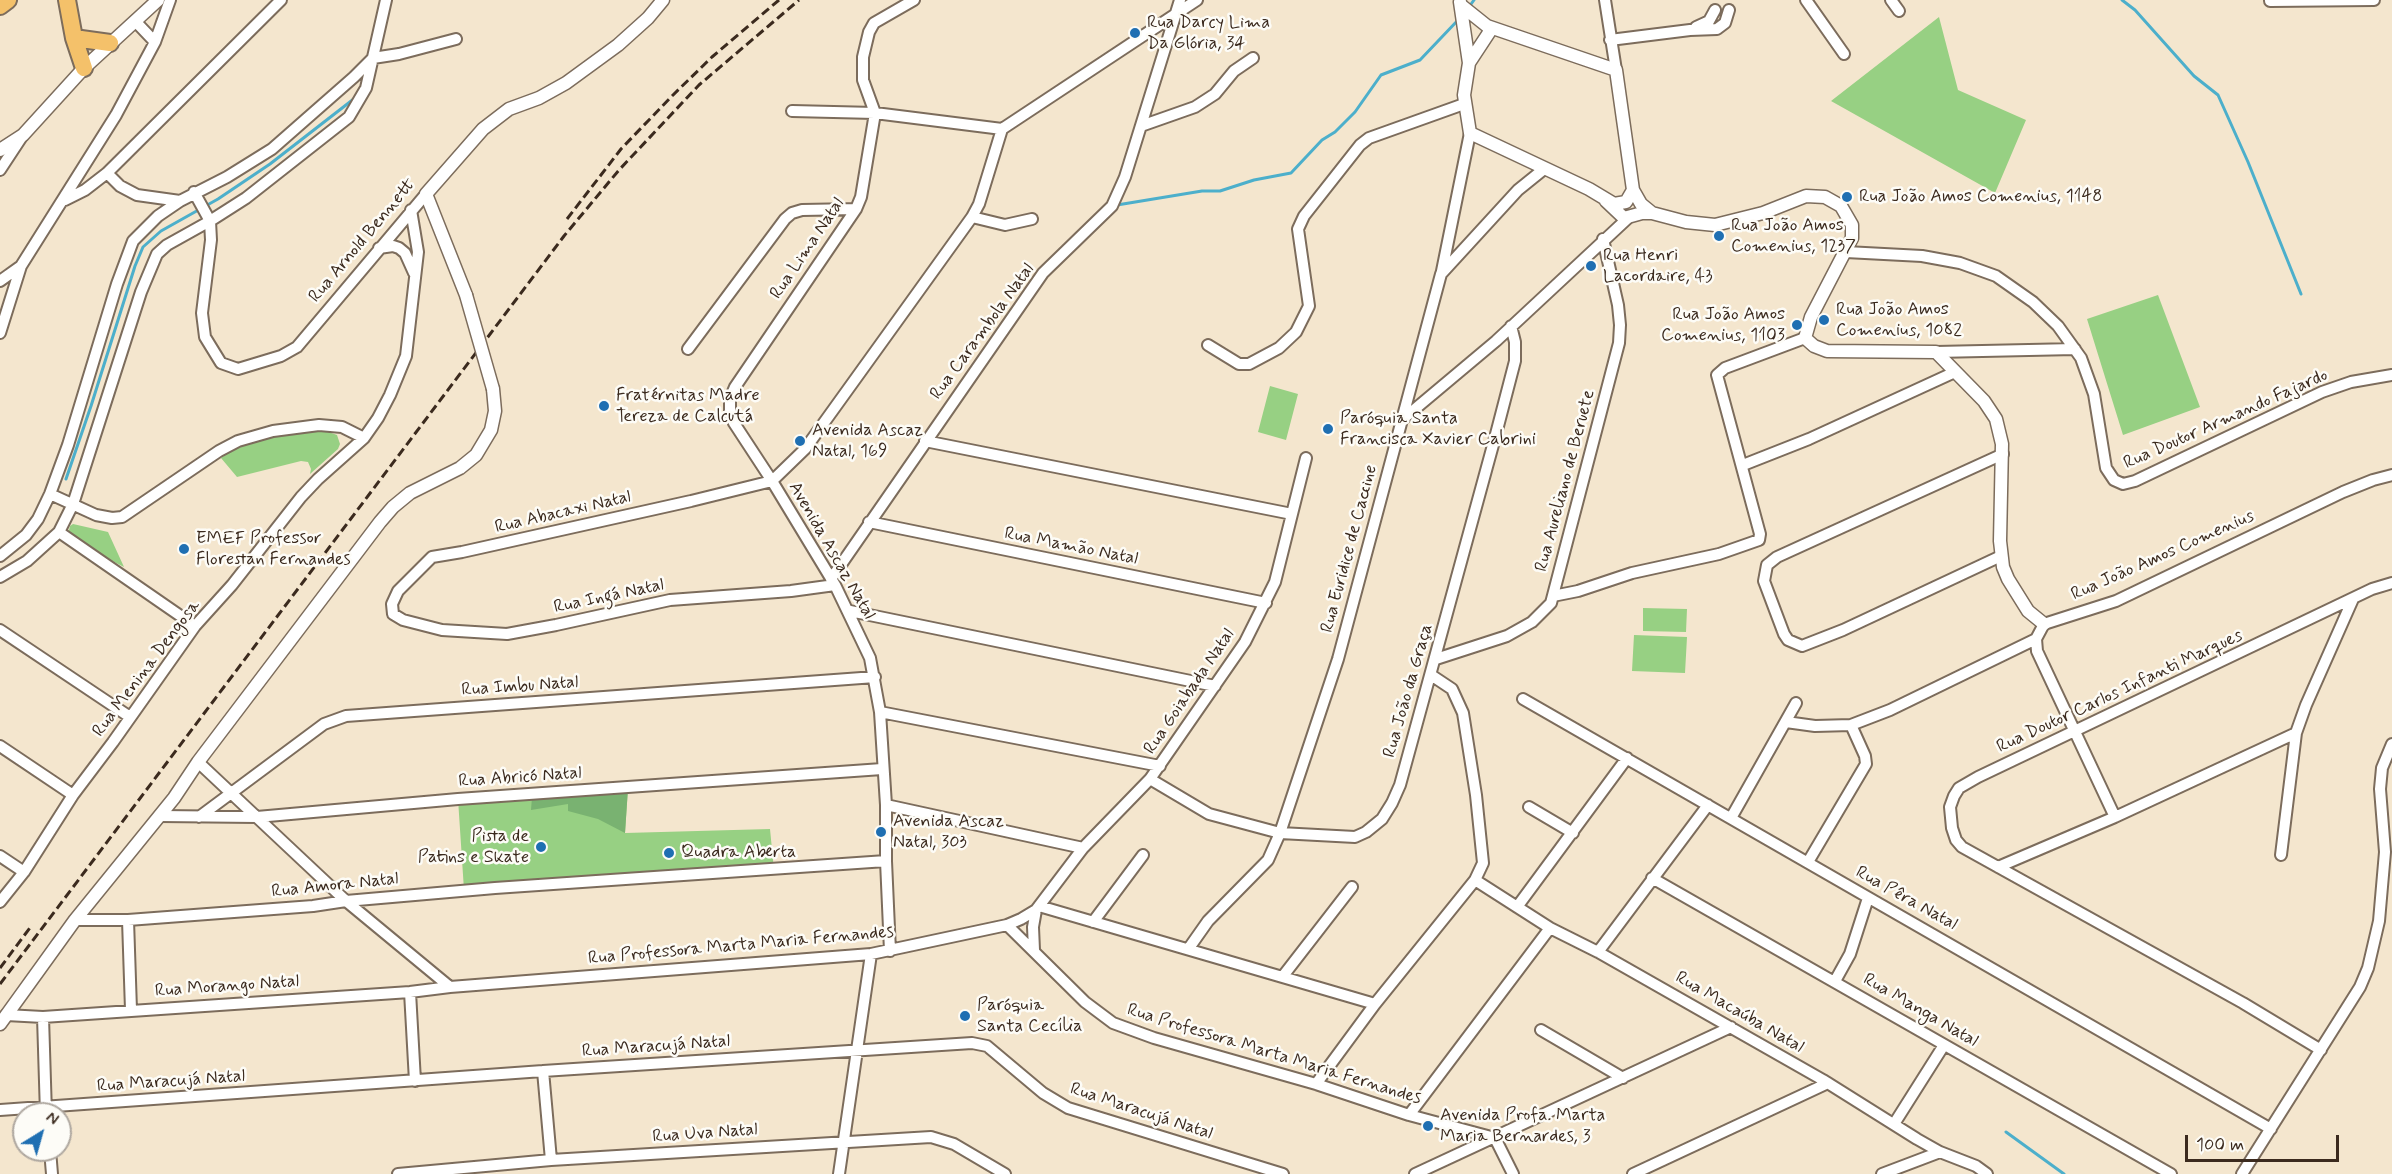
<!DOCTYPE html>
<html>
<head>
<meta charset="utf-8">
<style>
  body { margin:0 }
  #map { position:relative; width:2392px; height:1174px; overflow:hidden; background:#f4e6ce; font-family:Mynerve,sans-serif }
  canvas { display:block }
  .north { position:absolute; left:12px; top:1102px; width:60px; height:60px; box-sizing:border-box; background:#fdfcf7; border:2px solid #afa8a0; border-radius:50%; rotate:37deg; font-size:16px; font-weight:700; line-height:24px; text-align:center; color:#3b2a1e }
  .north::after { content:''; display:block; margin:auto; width:21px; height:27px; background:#1f6fb2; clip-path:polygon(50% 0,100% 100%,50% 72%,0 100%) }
  .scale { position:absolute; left:2185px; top:1135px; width:154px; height:27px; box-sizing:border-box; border:3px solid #3b2a1e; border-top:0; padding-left:8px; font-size:18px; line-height:21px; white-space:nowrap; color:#3b2a1e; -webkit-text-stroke:4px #fdfcf7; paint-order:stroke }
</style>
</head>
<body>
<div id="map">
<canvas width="2392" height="1174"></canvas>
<div class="north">N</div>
<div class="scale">100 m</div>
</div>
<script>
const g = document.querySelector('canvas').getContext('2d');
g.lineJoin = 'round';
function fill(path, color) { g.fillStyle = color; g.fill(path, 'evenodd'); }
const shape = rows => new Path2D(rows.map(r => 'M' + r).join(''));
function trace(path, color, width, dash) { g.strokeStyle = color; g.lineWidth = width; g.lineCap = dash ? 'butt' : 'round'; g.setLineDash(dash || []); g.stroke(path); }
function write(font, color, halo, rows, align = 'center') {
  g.font = font + ' Mynerve,sans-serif'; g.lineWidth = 5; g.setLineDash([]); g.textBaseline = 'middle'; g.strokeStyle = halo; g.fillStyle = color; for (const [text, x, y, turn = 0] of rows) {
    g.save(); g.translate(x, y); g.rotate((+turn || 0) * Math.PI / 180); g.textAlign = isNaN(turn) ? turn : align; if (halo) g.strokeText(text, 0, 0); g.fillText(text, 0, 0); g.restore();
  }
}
fill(shape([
  [1939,17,1958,90,2026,120,1995,193,1831,101],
  [2158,295,2200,407,2123,435,2087,319],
  [1270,386,1298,394,1286,440,1258,432],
  [320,429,337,435,340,444,338,449,310,474,311,469,308,462,301,461,237,477,221,458,233,449,250,443,296,432],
  [73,524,108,532,124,567,75,542,68,534,70,526],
  [1643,608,1687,609,1686,632,1643,631],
  [1634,635,1687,637,1685,673,1632,671],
  [628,788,625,833,770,829,774,870,464,890,458,799]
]), '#97d083');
fill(shape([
  [628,788,625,833,598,819,568,811,568,804,531,810,532,797]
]), '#79b271');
trace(shape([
  [2122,0,2135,10,2194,76,2218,95,2248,162,2301,294],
  [1469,7,1474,0],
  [1117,205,1202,191,1220,191,1254,180,1291,173,1322,140,1335,132,1355,112,1381,75,1420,60,1459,19],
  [66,479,91,406,135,266,143,247,161,231,218,199,270,164,355,98],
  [2006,1132,2064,1174]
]), '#4cafcb', 3);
const minor = shape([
  [1605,0,1616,70],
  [1806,0,1844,54],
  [1891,0,1899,11],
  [2270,1,2374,0],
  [135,21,155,42],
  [1696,27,1709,21,1715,10],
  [1610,40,1690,30,1717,29,1725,23,1729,10],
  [373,58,399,54,456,39],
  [792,111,875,113,1002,129],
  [1141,126,1195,107,1215,94,1234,71,1253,58],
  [1002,129,1197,0],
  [0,170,23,135],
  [107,173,120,186,137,195,180,201],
  [194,192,210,221,211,240,202,313,205,337,221,363,238,369,281,356,297,347,426,194],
  [65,200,85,190,107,173,281,0],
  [972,217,1005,225,1032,219],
  [379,248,393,246,399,248,405,253,414,273],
  [1846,252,1922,256,1960,263,1996,276,2033,302,2058,326,2081,358,2094,394,2106,468,2114,480,2123,484,2135,481,2322,392,2351,382,2392,375],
  [1442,271,1470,133],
  [0,281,21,266,116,115,155,42,170,0],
  [0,333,21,266],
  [1208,345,1239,364,1249,364,1279,348,1296,332,1309,306,1298,229,1304,216,1360,145,1369,138,1464,104],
  [688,349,785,219,792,213,802,210,856,209],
  [1936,352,2075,349],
  [1403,419,1496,341,1627,219],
  [925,441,1292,514],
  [1743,465,1809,439,1955,372],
  [50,494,96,515,112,518,122,517,219,451,238,441,273,431,319,425,342,427,364,438],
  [869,522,1266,603],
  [59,532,195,626],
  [0,556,26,535,38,519,50,494,68,445,117,284,133,241,158,216,180,201,227,177,272,149,354,77,373,58],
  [2001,556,1843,630,1802,646,1788,640,1784,634,1764,581,1767,565,1777,557,2003,454],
  [0,577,27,561,59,532,73,504,141,292,157,254,167,245,210,221,246,198,349,117,366,88,386,0],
  [831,579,1043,273,1112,206,1125,177,1180,0],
  [835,585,791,591,670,600,556,625,507,634,442,630,403,620,393,614,392,604,398,591,432,557,462,552,691,501,772,481,734,423,730,412,730,399,735,387,856,209,861,197,875,113,863,80,863,57,869,32,874,23,914,0],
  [1553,596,1578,591,1632,573,1719,554,1759,540,1760,534,1717,375,1725,368,1805,338],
  [850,611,1215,686],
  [0,630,130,717],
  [1436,659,1507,636,1532,622,1551,603,1619,343,1620,325,1618,305,1603,239],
  [1523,699,2271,1129],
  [880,712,1160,766],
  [1786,722,1815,726,1851,725,1890,710,2036,639],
  [0,746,73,795],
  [198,762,346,901,450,987,871,954,1007,925,1085,1002,1113,1023,1154,1038,1316,1084,1409,1115,1495,1138,1513,1174],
  [1150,779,1209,814,1280,833,1355,837,1366,832,1382,819,1392,803,1400,785,1496,434,1515,361,1515,342,1511,326],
  [886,805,1083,848],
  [1529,807,1573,833],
  [160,816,257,817,458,799,882,769],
  [199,817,324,724,346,716,875,677],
  [2115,817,2037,651,2036,639,2044,624,2116,601,2343,492,2373,480,2392,475],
  [1731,818,1796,703],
  [2281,855,2296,733,2306,705,2353,599],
  [0,856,24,872],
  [1808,862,1866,764,1865,756,1851,725],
  [1998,867,2115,817,2296,733],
  [1652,878,2171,1174],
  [1475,880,1550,928,1598,952,1823,1080,1917,1139,1940,1152,1976,1166,1987,1174],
  [0,902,24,872,73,795,113,742,195,626,232,585,301,497,318,479,364,438,378,418,390,395,406,356,418,252,411,210],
  [1039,906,1375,1004],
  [1517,907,1627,758],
  [75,920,128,920,313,906,346,901,495,888,886,861],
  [128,920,131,1010],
  [1093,922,1143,855],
  [1007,925,1021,919,1036,910,1083,848,1150,779,1245,642,1275,582,1306,458],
  [1189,948,1208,921,1268,860,1280,833,1338,659,1441,274,1518,190,1544,169],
  [1034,950,1033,927,1036,910],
  [890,951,886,861,886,805,880,712,870,658,835,585,772,481,805,449,972,217,979,204,1002,129],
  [1598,952,1708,805],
  [1283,976,1352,887],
  [1835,981,1850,954,1868,898],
  [410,992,415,1081],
  [6,1015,43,1017,410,992,450,987],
  [43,1017,46,1114],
  [1541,1030,1623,1078],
  [2321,1050,2243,1003,1962,847,1956,840,1952,828,1950,807,1954,796,1959,788,1978,777,2372,589,2392,583],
  [543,1071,551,1160],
  [1316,1084,1375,1004,1475,880,1483,863,1476,795,1463,713,1452,689,1431,675],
  [0,1110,543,1071,972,1043,987,1046,1043,1093,1068,1108,1283,1174],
  [1409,1115,1550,928],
  [1894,1124,1944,1045],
  [50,1150,52,1174],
  [398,1174,551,1160,931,1137,954,1144,1005,1174],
  [839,1174,871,954],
  [1415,1174,1731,1027],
  [1633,1174,1828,1083],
  [1882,1174,1940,1152],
  [2242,1174,2360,987,2368,968,2379,921,2385,852,2380,789,2382,768,2392,744]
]);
const tertiary = shape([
  [1460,2,1469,63,1464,95,1470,133,1589,189,1614,204,1626,202,1633,190],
  [1462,6,1487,26,1616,70,1633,190,1641,204,1652,213,1686,222,1715,225,1763,213,1806,196,1825,197,1841,206,1852,225,1852,238,1811,317,1805,338,1814,346,1827,351,1936,352,1984,401,1996,419,2002,444,2000,541,2003,567,2008,579,2028,611,2044,624],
  [1469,63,1492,28],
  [0,150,23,135,84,68,158,0],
  [1606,201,1624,218,1642,213,1652,213],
  [466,295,426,194,483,129,509,109,539,98,566,83,618,45,648,18,663,0],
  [0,1024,75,920,174,798,198,762,380,522,393,507,410,493,460,468,476,455,491,430,495,411,493,389]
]);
const primary = shape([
  [67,0,74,38,84,68],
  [0,6,8,0],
  [74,38,110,43]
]);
trace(minor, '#7c6c5c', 14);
trace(tertiary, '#7c6c5c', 15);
trace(primary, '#7c6c5c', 20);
trace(minor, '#fff', 10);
trace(tertiary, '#fff', 12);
trace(primary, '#f4c16a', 16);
trace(shape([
  [567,219,621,149,672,96,712,57,779,0],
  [0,968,32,925],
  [0,984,564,236,619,170,699,85,799,0]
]), '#3b2a1e', 3, [9, 4.5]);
const tertiaryBridge = shape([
  [466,295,493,389]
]);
trace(tertiaryBridge, '#7c6c5c', 15, []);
trace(tertiaryBridge, '#fff', 12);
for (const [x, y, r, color] of [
  [1135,33,6,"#1f6fb2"],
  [1847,197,6,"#1f6fb2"],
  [1719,236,6,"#1f6fb2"],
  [1591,266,6,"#1f6fb2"],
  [1824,320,6,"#1f6fb2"],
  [1797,325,6,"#1f6fb2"],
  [604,406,6,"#1f6fb2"],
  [1328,429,6,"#1f6fb2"],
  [800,441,6,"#1f6fb2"],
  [184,549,6,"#1f6fb2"],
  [881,832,6,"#1f6fb2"],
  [541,847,6,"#1f6fb2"],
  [669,853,6,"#1f6fb2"],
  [965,1016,6,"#1f6fb2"],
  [1428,1126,6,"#1f6fb2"]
]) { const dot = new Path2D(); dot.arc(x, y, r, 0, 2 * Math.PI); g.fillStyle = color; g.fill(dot); trace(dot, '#fdfcf7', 2); }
write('18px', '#3b2a1e', '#fdfcf7', [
  ["Rua Darcy Lima",1147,23],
  ["Da Glória, 34",1147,44],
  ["Rua João Amos Comenius, 1148",1859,197],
  ["Rua João Amos",1731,226],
  ["Comenius, 1237",1731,247],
  ["Rua Henri",1603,256],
  ["Lacordaire, 43",1603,277],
  ["Rua João Amos",1836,310],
  ["Comenius, 1082",1836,331],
  ["Rua João Amos",1785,315,"right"],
  ["Comenius, 1103",1785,336,"right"],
  ["Fratérnitas Madre",616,396],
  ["Tereza de Calcutá",616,417],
  ["Paróquia Santa",1340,419],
  ["Francisca Xavier Cabrini",1340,440],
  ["Avenida Ascaz",812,431],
  ["Natal, 169",812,452],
  ["EMEF Professor",196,539],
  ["Florestan Fernandes",196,560],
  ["Avenida Ascaz",893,822],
  ["Natal, 303",893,843],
  ["Pista de",529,837,"right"],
  ["Patins e Skate",529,858,"right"],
  ["Quadra Aberta",681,853],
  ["Paróquia",977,1006],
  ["Santa Cecília",977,1027],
  ["Avenida Profa. Marta",1440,1116],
  ["Maria Bernardes, 3",1440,1137]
], 'left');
write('18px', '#3b2a1e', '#fdfcf7', [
  ["Rua Arnold Bennett",363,241,-50],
  ["Rua Lima Natal",808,249,-56],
  ["Rua Carambola Natal",983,332,-54],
  ["Rua Doutor Armando Fajardo",2226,420,-24],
  ["Rua Aureliano de Beruete",1566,481,-75],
  ["Rua Abacaxi Natal",563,513,-13],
  ["Rua Mamão Natal",1071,547,11],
  ["Rua Euridice de Caccine",1350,549,-75],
  ["Avenida Ascaz Natal",831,551,60],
  ["Rua João Amos Comenius",2163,556,-24],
  ["Rua Ingá Natal",609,597,-12],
  ["Rua Menina Dengosa",147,669,-53],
  ["Rua Imbu Natal",520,687,-4],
  ["Rua João da Graça",1409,691,-74],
  ["Rua Goiabada Natal",1190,692,-56],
  ["Rua Doutor Carlos Infanti Marques",2120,692,-25],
  ["Rua Abricó Natal",520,778,-4],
  ["Rua Amora Natal",335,886,-6],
  ["Rua Pêra Natal",1906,899,29],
  ["Rua Professora Marta Maria Fernandes",741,946,-5],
  ["Rua Morango Natal",227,987,-4],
  ["Rua Manga Natal",1920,1011,30],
  ["Rua Macaúba Natal",1739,1013,30],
  ["Rua Maracujá Natal",656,1047,-4],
  ["Rua Professora Marta Maria Fernandes",1274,1055,17],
  ["Rua Maracujá Natal",171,1082,-4],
  ["Rua Maracujá Natal",1141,1112,18],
  ["Rua Uva Natal",705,1134,-4]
]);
</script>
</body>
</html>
